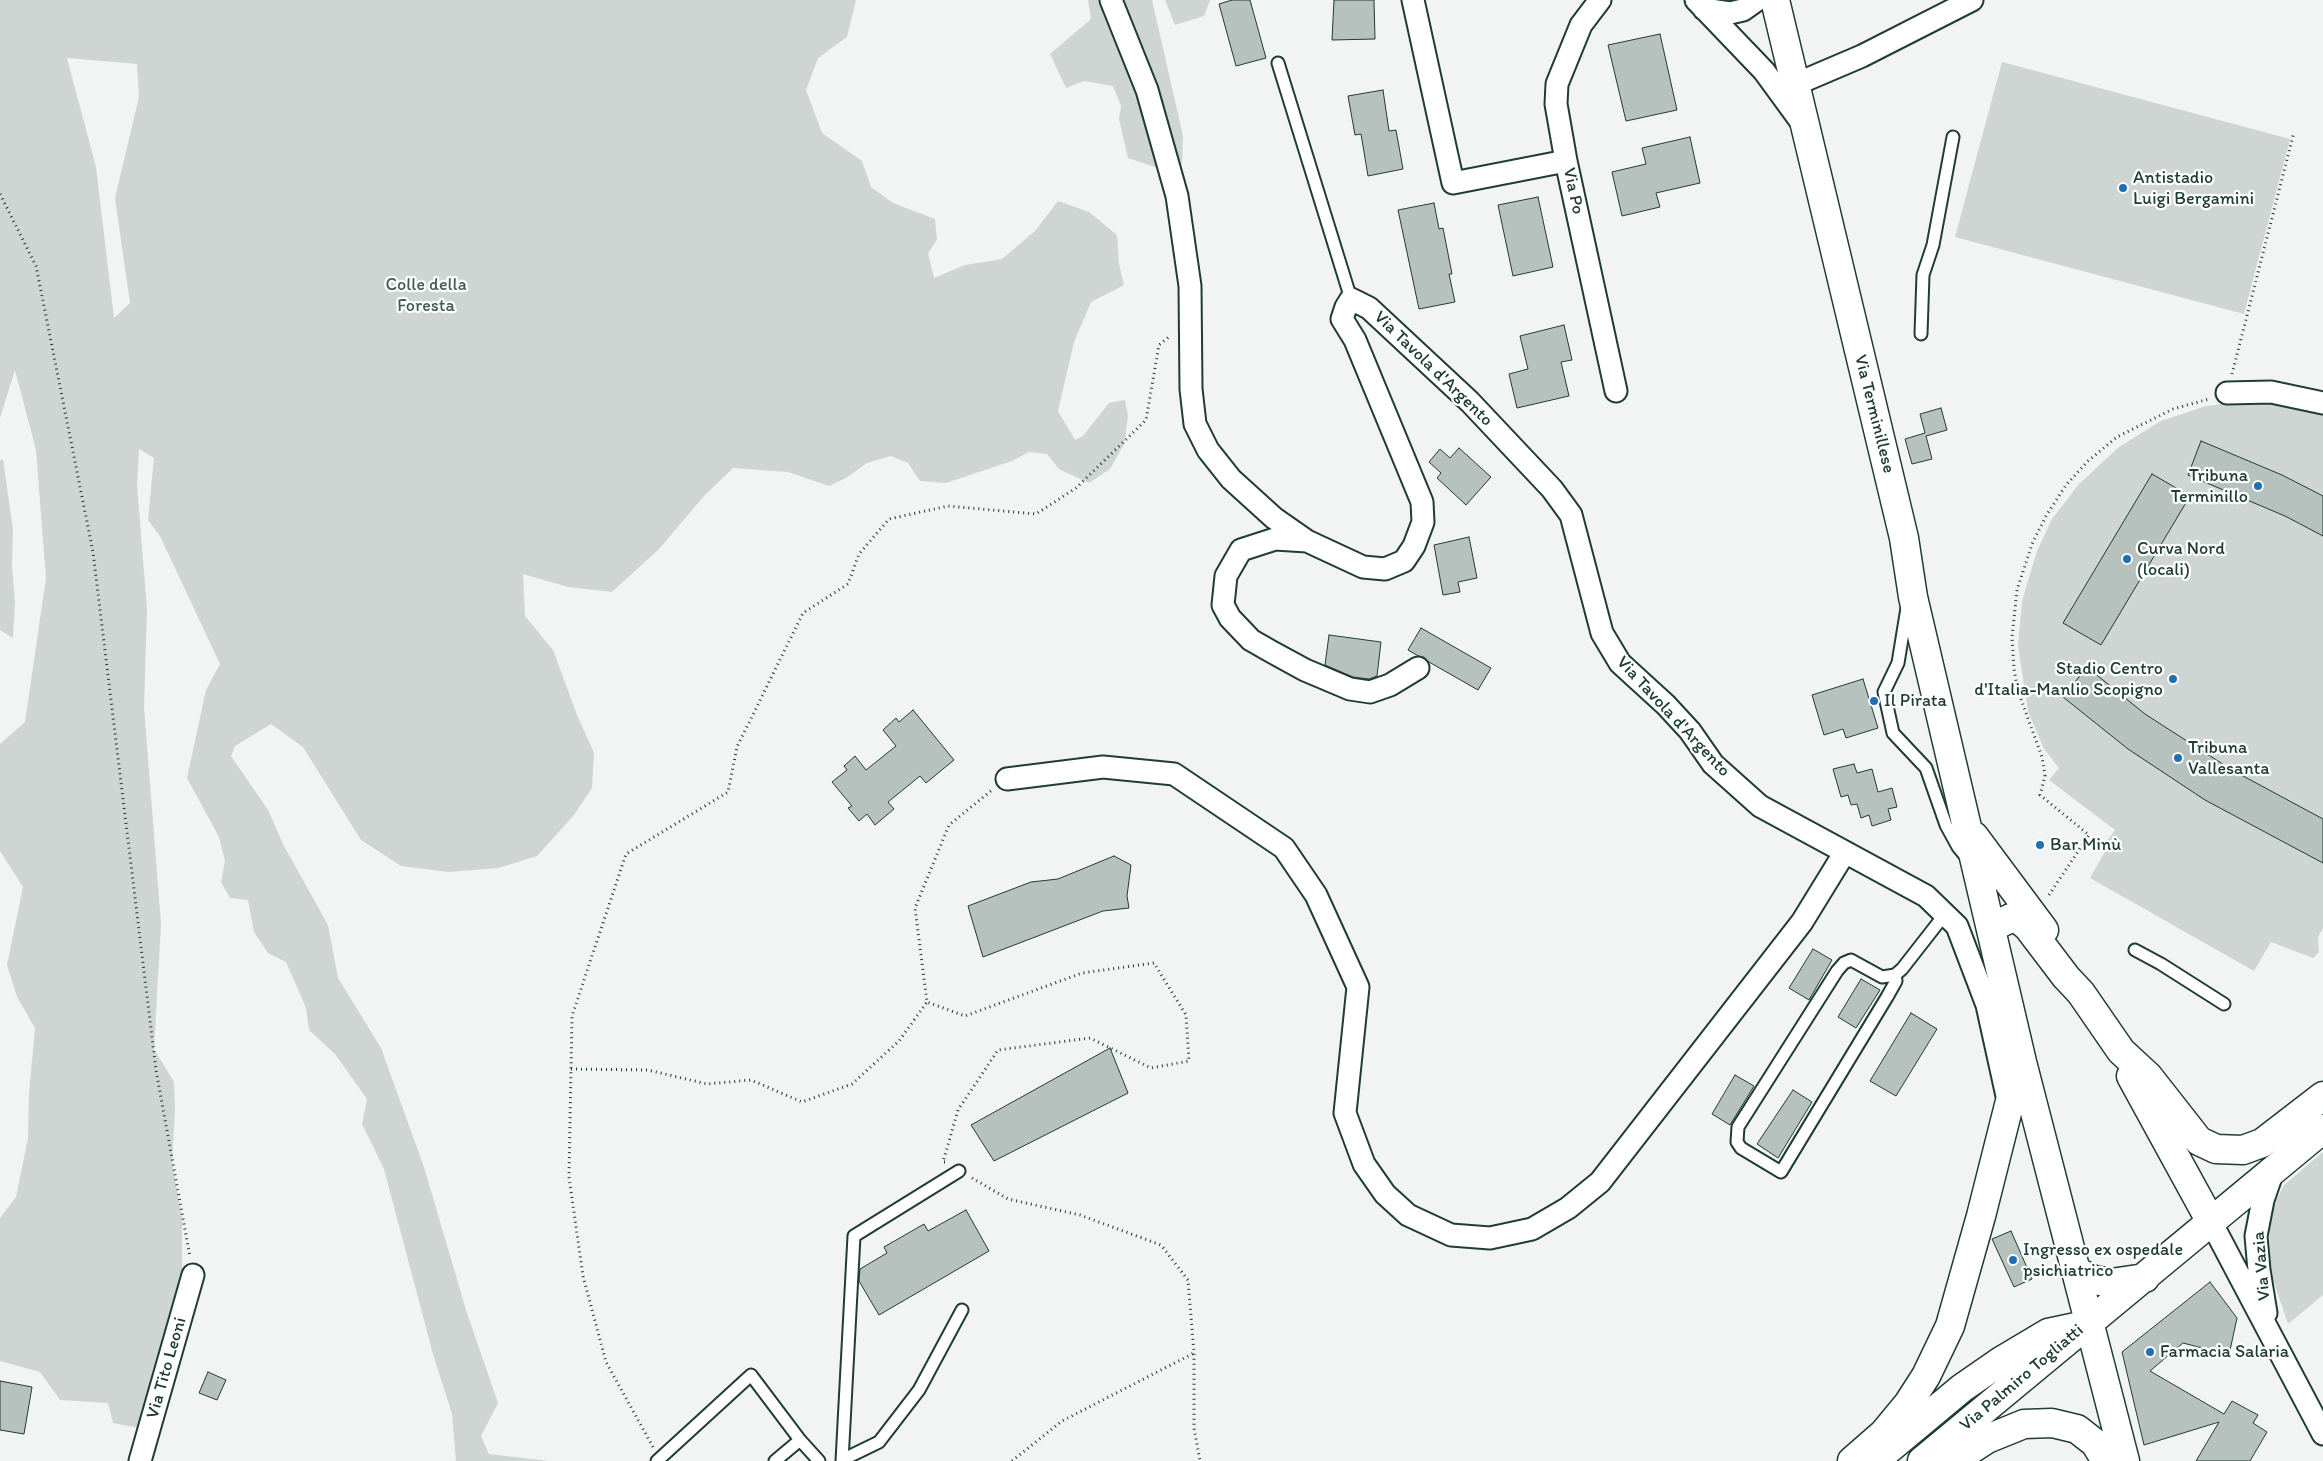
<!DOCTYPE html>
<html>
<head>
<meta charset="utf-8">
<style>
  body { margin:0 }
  canvas { display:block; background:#f2f3f3 }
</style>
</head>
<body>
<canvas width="2323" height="1461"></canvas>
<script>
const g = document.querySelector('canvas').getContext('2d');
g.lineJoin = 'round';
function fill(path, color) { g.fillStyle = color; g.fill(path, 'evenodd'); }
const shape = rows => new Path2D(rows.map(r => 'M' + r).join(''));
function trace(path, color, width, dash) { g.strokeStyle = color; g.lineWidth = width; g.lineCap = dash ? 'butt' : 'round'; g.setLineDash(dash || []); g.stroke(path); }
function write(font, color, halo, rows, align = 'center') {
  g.font = font + ' Itim,sans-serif'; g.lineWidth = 4.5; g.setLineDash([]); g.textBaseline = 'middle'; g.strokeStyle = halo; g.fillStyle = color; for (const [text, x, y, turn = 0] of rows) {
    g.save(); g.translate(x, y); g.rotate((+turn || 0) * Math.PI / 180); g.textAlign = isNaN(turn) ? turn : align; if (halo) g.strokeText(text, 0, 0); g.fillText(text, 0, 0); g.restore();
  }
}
fill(shape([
  [0,0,856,0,847,37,818,58,806,90,822,133,862,161,871,187,893,203,935,219,937,240,928,253,934,278,965,265,1002,259,1035,231,1058,201,1089,212,1117,235,1119,264,1124,285,1091,302,1074,342,1058,411,1075,440,1083,436,1109,403,1125,400,1128,416,1124,444,1110,469,1089,483,1059,469,1047,454,1029,452,1012,461,946,483,920,481,908,463,891,456,867,463,846,478,829,486,788,472,733,468,704,496,659,549,612,592,568,587,523,574,525,616,553,650,577,715,594,753,592,788,574,815,537,856,498,868,449,872,401,866,361,840,303,747,271,724,235,746,231,756,268,810,284,846,328,925,338,978,381,1048,424,1167,466,1310,498,1403,481,1436,489,1454,549,1461,456,1461,452,1414,433,1354,384,1169,362,1124,367,1099,335,1054,309,1030,306,1008,286,962,268,953,254,932,248,900,230,898,221,882,225,861,219,837,187,778,206,690,220,664,160,536,148,520,154,458,139,449,137,485,147,609,144,707,161,924,154,1049,174,1082,175,1111,172,1163,182,1218,182,1275,139,1428,113,1423,108,1403,60,1400,40,1372,0,1361,0,1218,16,1197,28,1138,29,1093,35,1028,17,997,7,965,23,887,0,851,0,744,25,722,46,578,36,450,15,370,0,418],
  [67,58,137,64,139,97,115,198,130,303,114,318,96,167],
  [1088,0,1152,0,1183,136,1182,164,1164,170,1128,158,1119,119,1121,106,1113,86,1084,81,1066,88,1050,54,1091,19],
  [1165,0,1210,0,1204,16,1175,25],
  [2002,62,2290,139,2244,314,1955,237],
  [2262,399,2323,412,2323,928,2318,937,2319,952,2313,958,2271,942,2254,971,2090,878,2106,850,2102,847,2115,830,2049,780,2059,768,2044,749,2028,711,2018,646,2022,601,2037,551,2052,519,2079,484,2119,447,2161,421,2206,406],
  [3,459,13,530,12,566,15,602,13,638,0,630,0,461],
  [2323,1152,2323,1295,2288,1324,2270,1270,2269,1225,2276,1201,2284,1185]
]), '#ced5d3');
const building = shape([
  [1232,0,1250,0,1266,58,1236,66,1219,4,1232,0],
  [1334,0,1374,0,1375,39,1332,40,1334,0],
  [1660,34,1677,110,1626,121,1608,45,1660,34],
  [1383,90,1389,131,1396,130,1403,169,1368,176,1361,134,1355,135,1348,96,1383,90],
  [1690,137,1700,183,1656,193,1660,207,1622,216,1612,172,1646,164,1642,148,1690,137],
  [1538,197,1553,267,1513,276,1498,205,1538,197],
  [1434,203,1439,229,1443,228,1452,274,1449,274,1455,302,1419,309,1398,210,1434,203],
  [1564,325,1572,360,1561,362,1569,396,1517,408,1509,374,1528,369,1520,336,1564,325],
  [1941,408,1947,430,1926,436,1932,459,1912,464,1905,439,1925,433,1920,414,1941,408],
  [2201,441,2282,475,2323,496,2323,536,2285,516,2188,475,2201,441],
  [1459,448,1491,477,1466,505,1437,478,1441,473,1429,462,1440,449,1450,458,1459,448],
  [2152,474,2190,496,2101,645,2063,623,2152,474],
  [1469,537,1477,578,1458,582,1460,592,1443,595,1434,545,1469,537],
  [1421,628,1491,668,1478,690,1408,650,1421,628],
  [1329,635,1381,642,1377,676,1369,679,1353,677,1325,665,1329,635],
  [2087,667,2145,714,2232,770,2323,819,2323,863,2205,800,2128,749,2063,697,2087,667],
  [1863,679,1878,728,1846,738,1843,729,1824,735,1812,695,1863,679],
  [913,710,954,760,926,783,920,776,888,802,894,809,875,825,867,814,859,821,848,808,852,806,832,782,847,770,844,766,855,756,866,770,896,746,883,730,896,718,899,722,913,710],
  [1854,764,1857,773,1872,769,1878,792,1892,788,1897,807,1888,809,1891,820,1872,826,1869,815,1861,818,1857,804,1851,805,1848,795,1841,797,1833,769,1854,764],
  [1114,856,1131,865,1127,896,1129,908,1103,911,983,957,968,906,1031,882,1058,879,1114,856],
  [1813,949,1832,960,1809,1000,1789,988,1813,949],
  [1861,979,1880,990,1856,1028,1838,1017,1861,979],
  [1911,1013,1937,1029,1896,1096,1870,1081,1911,1013],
  [1110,1048,1128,1093,994,1161,971,1125,1110,1048],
  [1735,1075,1754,1086,1730,1125,1712,1114,1735,1075],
  [1793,1090,1812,1102,1778,1158,1757,1144,1793,1090],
  [966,1210,989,1251,879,1315,859,1281,860,1269,887,1253,884,1247,924,1224,928,1231,966,1210],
  [2011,1231,2032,1279,2014,1287,1992,1239,2011,1231],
  [2210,1282,2237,1318,2229,1355,2183,1343,2150,1371,2224,1414,2232,1401,2258,1415,2253,1423,2267,1432,2250,1461,2196,1461,2219,1422,2144,1445,2122,1352,2210,1282],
  [208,1372,226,1380,217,1400,199,1393,208,1372],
  [0,1381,32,1387,24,1434,0,1430,0,1381]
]);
fill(building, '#b7c1bd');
trace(building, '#1f3d34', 1);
const lane = shape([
  [1278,63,1351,299],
  [1921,334,1923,275,1933,245,1953,137],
  [1907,608,1898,663,1884,692,1893,733,1926,768,1946,825,1958,847,1967,858],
  [2135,950,2161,964,2224,1004],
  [1895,975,1896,981,1887,997,1781,1172,1741,1148,1737,1142,1738,1127,1837,971,1844,963,1851,960,1882,977,1895,975,1902,969,1945,914],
  [842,1460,879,1442,919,1390,962,1310],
  [657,1461,751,1375,800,1440,819,1461],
  [775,1461,800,1440],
  [842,1461,854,1236,959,1171]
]);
const street = shape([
  [1111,0,1147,90,1177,196,1190,286,1191,389,1195,424,1208,450,1231,479,1274,518,1307,541,1363,567,1385,569,1404,561,1414,546,1423,522,1422,502,1355,340,1342,319,1346,307,1351,299,1369,308,1470,402,1552,489,1571,515,1602,633,1620,663,1666,705,1690,731,1713,764,1760,806,1926,896,1957,926,1987,1005,2009,1105],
  [1413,0,1453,183,1566,161],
  [1600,0,1581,25,1557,84,1556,104,1566,161,1616,391],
  [1696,0,1764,71,1802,123],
  [1704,9,1730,13,1743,10,1757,0],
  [1794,85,1862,56,1972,0],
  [2227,393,2271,392,2323,403],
  [1307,541,1275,539,1241,550,1226,576,1223,605,1230,618,1251,640,1272,652,1305,670,1350,689,1370,692,1390,685,1418,668],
  [1007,779,1103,767,1174,774,1284,848,1316,895,1358,987,1345,1113,1364,1164,1385,1194,1408,1215,1451,1235,1490,1238,1532,1229,1568,1208,1600,1182,1802,922,1845,852],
  [2211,1222,2323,1434],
  [2266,1313,2259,1270,2256,1236,2263,1200,2273,1171],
  [140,1461,193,1275]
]);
const secondary = shape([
  [1775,0,1904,538,1913,597,2022,1062,2125,1461],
  [1974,836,2044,930],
  [1992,927,2011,918,2017,918,2028,927,2066,977,2081,993,2121,1051,2148,1076,2199,1141,2216,1149,2243,1150,2262,1143,2323,1096],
  [2131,1076,2211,1222],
  [2076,1271,2094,1280,2111,1283,2145,1278],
  [1884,1453,1962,1388,2001,1361,2048,1333,2081,1326],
  [1852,1461,1884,1433,1908,1404,1926,1376,1950,1326,1981,1216,2009,1105,2022,1062],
  [1922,1461,2323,1129],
  [1953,1461,1987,1439,2024,1424,2052,1423,2077,1429,2095,1443,2106,1461]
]);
trace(lane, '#1f3d34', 15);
trace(street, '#1f3d34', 25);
trace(secondary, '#1f3d34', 31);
trace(shape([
  [0,194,36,266,93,552,156,1070,190,1257],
  [2232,374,2294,132],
  [2049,895,2089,835,2040,795,2045,776,2042,757,2018,691,2014,669,2012,637,2017,590,2032,544,2046,516,2066,485,2088,461,2117,437,2173,409,2209,399],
  [571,1069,648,1070,707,1084,751,1080,802,1102,852,1084,899,1041,927,1002],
  [945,1162,943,1162,958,1110,998,1050,1090,1038,1151,1068,1189,1061,1186,1015,1154,963,1082,973,965,1016,927,1002,915,908,949,825,992,790],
  [972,1178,1008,1199,1080,1215,1161,1245,1188,1280,1194,1353,1194,1428,1200,1461],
  [653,1447,606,1362,583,1276,569,1177,572,1016,626,854,728,792,737,747,803,613,848,584,859,554,889,519,948,506,1036,514,1076,488,1146,420,1159,345,1170,336],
  [1012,1461,1062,1421,1194,1353]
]), '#1f3d34', 3, [1, 4]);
trace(lane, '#fff', 11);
trace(street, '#fff', 21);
trace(secondary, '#fff', 28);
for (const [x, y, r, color] of [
  [2123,188,5,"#1f6fb2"],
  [2258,486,5,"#1f6fb2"],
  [2127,559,5,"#1f6fb2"],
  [2173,679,5,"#1f6fb2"],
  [1874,701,5,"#1f6fb2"],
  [2178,758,5,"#1f6fb2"],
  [2040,845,5,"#1f6fb2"],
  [2013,1260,5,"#1f6fb2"],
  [2150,1352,5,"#1f6fb2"]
]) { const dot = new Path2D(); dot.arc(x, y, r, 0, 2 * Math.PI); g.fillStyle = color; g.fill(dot); trace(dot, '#fff', 2); }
write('18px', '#1f3d34', '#fff', [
  ["Antistadio",2133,178],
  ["Luigi Bergamini",2133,199],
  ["Tribuna",2248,476,"right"],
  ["Terminillo",2248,497,"right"],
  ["Curva Nord",2137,549],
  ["(locali)",2137,570],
  ["Stadio Centro",2163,669,"right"],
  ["d'Italia-Manlio Scopigno",2163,690,"right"],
  ["Il Pirata",1884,701],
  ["Tribuna",2188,748],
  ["Vallesanta",2188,769],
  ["Bar Minù",2050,845],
  ["Ingresso ex ospedale",2023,1250],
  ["psichiatrico",2023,1271],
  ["Farmacia Salaria",2160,1352]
], 'left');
write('18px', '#1f3d34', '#fff', [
  ["Via Po",1573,191,78],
  ["Via Tavola d'Argento",1433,369,44],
  ["Via Terminillese",1874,414,76],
  ["Via Tavola d'Argento",1673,717,47],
  ["Via Vazia",2262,1266,-95],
  ["Via Tito Leoni",167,1368,-74],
  ["Via Palmiro Togliatti",2022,1378,-40]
]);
write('18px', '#425b54', '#fff', [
  ["Colle della",426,285],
  ["Foresta",426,306]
]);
</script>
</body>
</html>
